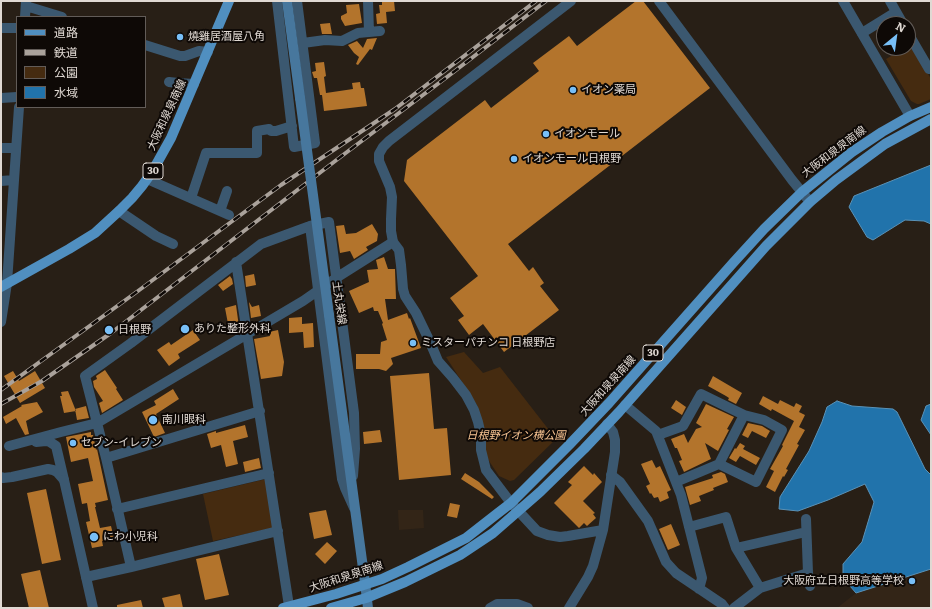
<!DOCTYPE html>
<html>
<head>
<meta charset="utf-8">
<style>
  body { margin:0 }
  #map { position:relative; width:932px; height:609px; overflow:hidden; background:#281f16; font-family:Literata,"Noto Sans JP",serif }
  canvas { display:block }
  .frame { position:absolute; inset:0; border:2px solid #e0d9d3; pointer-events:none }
  .legend { position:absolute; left:16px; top:16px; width:130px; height:92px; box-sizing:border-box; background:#0e0906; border:1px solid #625c58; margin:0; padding:5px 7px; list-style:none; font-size:12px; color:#e0d9d3 }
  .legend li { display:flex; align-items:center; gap:8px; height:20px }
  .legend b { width:20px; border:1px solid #625c58 }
  .north { position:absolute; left:876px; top:16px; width:40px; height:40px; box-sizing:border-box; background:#0e0906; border:1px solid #625c58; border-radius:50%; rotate:29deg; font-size:11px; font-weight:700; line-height:16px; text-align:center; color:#e0d9d3 }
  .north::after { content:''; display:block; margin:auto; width:14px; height:18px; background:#78bff7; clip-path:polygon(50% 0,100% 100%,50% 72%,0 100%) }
</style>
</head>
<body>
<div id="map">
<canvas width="932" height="609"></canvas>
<div class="frame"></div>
<ul class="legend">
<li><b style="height:5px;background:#508fc0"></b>道路</li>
<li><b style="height:5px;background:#aaa29b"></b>鉄道</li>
<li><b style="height:11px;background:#452b10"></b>公園</li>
<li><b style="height:11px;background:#2173ab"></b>水域</li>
</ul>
<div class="north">N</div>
</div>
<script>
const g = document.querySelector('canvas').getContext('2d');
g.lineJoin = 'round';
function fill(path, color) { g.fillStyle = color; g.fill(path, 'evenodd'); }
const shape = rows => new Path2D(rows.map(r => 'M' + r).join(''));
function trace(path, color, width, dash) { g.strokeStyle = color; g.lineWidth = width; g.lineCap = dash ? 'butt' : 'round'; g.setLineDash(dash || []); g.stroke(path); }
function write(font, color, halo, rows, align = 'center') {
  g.font = font + ' Literata,"Noto Sans JP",serif'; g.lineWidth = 4; g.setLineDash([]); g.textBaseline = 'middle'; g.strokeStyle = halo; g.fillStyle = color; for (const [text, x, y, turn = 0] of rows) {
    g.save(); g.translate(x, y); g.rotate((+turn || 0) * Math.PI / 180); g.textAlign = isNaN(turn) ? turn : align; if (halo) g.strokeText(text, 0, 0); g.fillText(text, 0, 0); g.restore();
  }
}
fill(shape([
  [398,510,423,510,424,528,399,530],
  [931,569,931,608,837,608,856,593]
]), '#332517');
fill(shape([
  [911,44,931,79,931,99,919,104,917,104,911,101,886,59,905,48,908,48,908,46],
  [464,352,483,373,500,367,556,439,514,480,510,481,499,476,485,455,485,434,477,405,446,357],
  [266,479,273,528,213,541,203,494]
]), '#452b10');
const water = shape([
  [931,165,931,224,924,221,905,220,873,240,867,237,849,207,854,196,931,165],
  [837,401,852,406,893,409,897,412,925,469,931,475,931,569,856,593,843,578,843,564,862,542,874,502,865,484,828,500,798,511,779,509,780,497,809,451,822,422,827,407,837,401],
  [931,404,931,435,921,420,926,406,931,404]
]);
fill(water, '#2173ab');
trace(water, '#5a92b7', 1);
fill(shape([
  [382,1,394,1,395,11,386,12,387,23,377,24,376,14,380,13,379,5,382,5],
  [636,1,643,1,710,88,508,244,529,271,533,267,544,283,540,286,559,310,504,352,483,324,469,335,458,320,464,316,450,298,478,276,404,181,407,160,485,100,491,108,539,71,533,63,569,36,577,46],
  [359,4,362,23,345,26,341,19,341,16,347,13,346,5],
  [330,23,332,34,322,34,320,24],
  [377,38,372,50,370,49,358,65,356,64,359,57,354,53,348,45,357,41,363,48,367,39],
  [324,62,326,76,324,77,326,93,353,89,352,83,360,82,361,88,364,88,367,106,324,111,322,95,320,95,317,78,314,78,312,72,316,71,315,63],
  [372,224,378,234,377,241,366,247,368,250,354,259,350,251,340,253,336,226,344,225,346,234,356,233],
  [384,257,388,269,395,269,395,270,396,299,385,299,388,320,407,313,409,319,410,318,421,348,391,358,393,364,386,371,379,369,356,369,356,354,380,354,381,342,387,340,382,324,383,323,378,311,374,311,373,307,359,313,349,291,369,282,367,270,378,269,376,260],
  [254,274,256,285,246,287,245,276],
  [230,276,232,279,233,284,223,291,218,285],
  [249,302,252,307,259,305,261,316,251,318],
  [236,305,239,327,229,329,225,308],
  [302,317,302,324,313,323,314,347,304,348,303,332,289,333,289,318],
  [193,330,200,340,178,354,180,358,169,366,157,350,169,342,171,345],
  [278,330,284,362,282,376,261,379,254,339,270,336,269,332],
  [105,370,117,388,116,389,123,400,102,413,99,403,103,401,94,387,93,381,97,379,96,376],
  [13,371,19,381,35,371,45,388,20,403,4,376],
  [429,373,434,429,447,428,451,475,399,480,390,376],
  [713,376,742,393,736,404,728,400,729,398,726,396,708,386],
  [173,389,179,399,156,414,165,433,154,437,142,412,156,405,154,401],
  [68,391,76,411,64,413,60,396,62,396,61,392],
  [763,396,778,404,780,400,794,407,796,403,802,406,799,412,805,415,799,427,805,430,797,444,799,445,786,469,788,470,784,477,783,476,775,492,766,487,774,471,770,469,783,446,782,445,794,421,772,409,771,411,759,404],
  [676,400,686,407,682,415,671,408],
  [37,402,43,412,26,421,29,434,25,435,16,418,6,424,3,417,22,406,21,405],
  [706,404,734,417,727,429,729,430,718,451,705,443,711,459,684,472,679,461,682,460,677,448,675,448,671,439,684,434,688,443,696,429,702,427,696,423],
  [86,406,89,418,77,420,75,409],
  [748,423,762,426,770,431,766,438,752,431,748,438,742,435],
  [245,425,248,437,233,441,238,464,226,467,221,445,211,448,207,434,216,431,216,433],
  [380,430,382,442,364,444,363,432],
  [91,432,91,435,93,435,96,450,97,449,108,500,95,503,96,507,95,507,100,528,111,526,114,538,102,541,103,546,92,548,86,522,90,521,87,503,82,504,78,484,93,481,88,458,71,462,66,437],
  [740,443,745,446,743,449,760,458,756,465,740,456,736,462,729,458,735,448,736,449],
  [259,458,261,468,245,472,243,462],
  [652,460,656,468,660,466,671,490,667,492,669,498,660,502,658,497,654,498,651,493,650,494,646,486,650,484,641,464],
  [584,466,593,475,594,473,602,482,583,501,595,513,593,514,596,518,587,526,584,523,579,528,554,503,572,485,568,482],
  [721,472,725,474,728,482,713,488,714,490,699,496,701,501,690,505,685,487,713,478,712,475],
  [465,473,479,482,494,497,492,499,461,479],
  [46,489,61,560,42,564,27,493],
  [450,503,460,505,457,518,447,516],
  [326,510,332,535,314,539,309,513],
  [671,524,680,545,668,550,659,529],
  [327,542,337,551,325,564,315,554],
  [219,554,229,595,205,600,196,559],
  [40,570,49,608,29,608,21,574],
  [180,594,183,608,165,608,162,598],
  [141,600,143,608,117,608,117,605]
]), '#b3742c');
trace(shape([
  [277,1,294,147,315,143,297,1],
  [368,1,369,32],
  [890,1,903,24],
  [26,6,62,17],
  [25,17,26,1],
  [1,28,17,28],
  [862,33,896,12],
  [908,33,929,69,931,68],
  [303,43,325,40,342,41,358,33,380,31],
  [145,45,180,56,185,56,199,51,208,52],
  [169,82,178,83,194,84],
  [1,98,17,97],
  [1,148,16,148],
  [147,179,229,215],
  [1,181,14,180],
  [191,198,206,153,257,153,257,131,269,129,271,131,276,131,292,126],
  [119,211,156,236,173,244],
  [220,211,227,191],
  [310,226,342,479,345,488,354,508],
  [236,262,289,606],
  [1,322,7,283,19,107],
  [625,405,656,431,681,495,702,578,699,589],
  [658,435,683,426,701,394,744,415,719,464],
  [36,442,46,441,50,442,56,446,64,480],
  [9,446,61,432,97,423,303,301,336,278,393,242],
  [106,458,260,411],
  [611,475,620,482,648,521,666,562,676,573,722,604,725,608],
  [1,477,3,478,12,477,48,469,53,470,57,472,64,480],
  [676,482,719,464,756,482,782,430,764,420,744,415],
  [117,509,269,473],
  [806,519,808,573,810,586],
  [689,527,726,517,736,548,760,588],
  [736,548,806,532],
  [131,567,106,458,85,376,131,343,261,244,310,226,329,222,354,413,355,449,353,476],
  [86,577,131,567,278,531],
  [490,608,497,604,517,604,528,608],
  [734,608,760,588,808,573]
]), '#3b5870', 10);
trace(shape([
  [571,1,389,141,383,147,379,154,379,161,390,187,392,197,391,219,391,231,393,242,399,250,401,265,403,289,405,296,416,313,430,342,438,361,453,378,466,395,474,410,478,422,481,435,481,450,486,470,511,503,537,531,548,535,560,537,568,536,603,530],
  [659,1,792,180,810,202],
  [843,1,910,116],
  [64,480,86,577,93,608],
  [569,608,588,577,593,566,603,530,615,452,615,440,613,432,607,424]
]), '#3b5870', 10);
trace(shape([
  [287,1,300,98],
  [329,315,365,583,368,608]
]), '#47779d', 10);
trace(shape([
  [1,287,69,249,95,233,119,211,132,198,142,186,152,172,171,138,229,1],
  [283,608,336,594,382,579,408,567,466,538,498,513,511,503,569,445,609,403,733,263,764,229,802,192,852,152,882,132,910,116,931,107],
  [331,608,366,598,405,582,460,555,493,533,540,492,584,449,619,412,766,246,810,202,836,180,885,144,931,119]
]), '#508fc0', 10);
const rail = shape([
  [391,112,536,1],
  [1,390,138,291,281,185,395,109],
  [1,404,42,381,111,333,343,155,447,77,546,1]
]);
trace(rail, '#aaa29b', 4);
trace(rail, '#0e0906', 2.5, [8]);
trace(shape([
  [300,98,329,315]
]), '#47779d', 10);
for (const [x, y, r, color] of [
  [180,37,4,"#78bff7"],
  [573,90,4,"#78bff7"],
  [546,134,4,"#78bff7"],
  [514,159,4,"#78bff7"],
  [185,329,5,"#78bff7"],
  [109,330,5,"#78bff7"],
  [413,343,4,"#78bff7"],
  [153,420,5,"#78bff7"],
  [73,443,4,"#78bff7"],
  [94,537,5,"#78bff7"],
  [912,581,4,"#78bff7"]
]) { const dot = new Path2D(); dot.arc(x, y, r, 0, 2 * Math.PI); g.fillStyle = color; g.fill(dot); trace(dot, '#0e0906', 1.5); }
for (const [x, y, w] of [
  [153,171,20],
  [653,353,20]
]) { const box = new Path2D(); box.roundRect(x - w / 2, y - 8, w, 16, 3); g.fillStyle = '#0e0906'; g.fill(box); trace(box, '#e0d9d3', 1); }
write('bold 10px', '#e0d9d3', null, [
  ["30",153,171],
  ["30",653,353]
]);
write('11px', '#e0d9d3', '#0e0906', [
  ["燒雞居酒屋八角",188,37],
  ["イオン薬局",581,90],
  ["イオンモール",554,134],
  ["イオンモール日根野",522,159],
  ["ありた整形外科",194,329],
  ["日根野",118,330],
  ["ミスターパチンコ 日根野店",421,343],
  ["南川眼科",162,420],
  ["セブン-イレブン",81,443],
  ["にわ小児科",103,537],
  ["大阪府立日根野高等学校",904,581,"right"]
], 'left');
write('11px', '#e0d9d3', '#0e0906', [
  ["大阪和泉泉南線",167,115,-65],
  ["大阪和泉泉南線",834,152,-37],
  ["土丸栄線",339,303,82],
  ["大阪和泉泉南線",608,386,-48],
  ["大阪和泉泉南線",346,577,-18]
]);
write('italic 11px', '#f9c593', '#0e0906', [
  ["日根野イオン横公園",516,436]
]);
</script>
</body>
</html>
